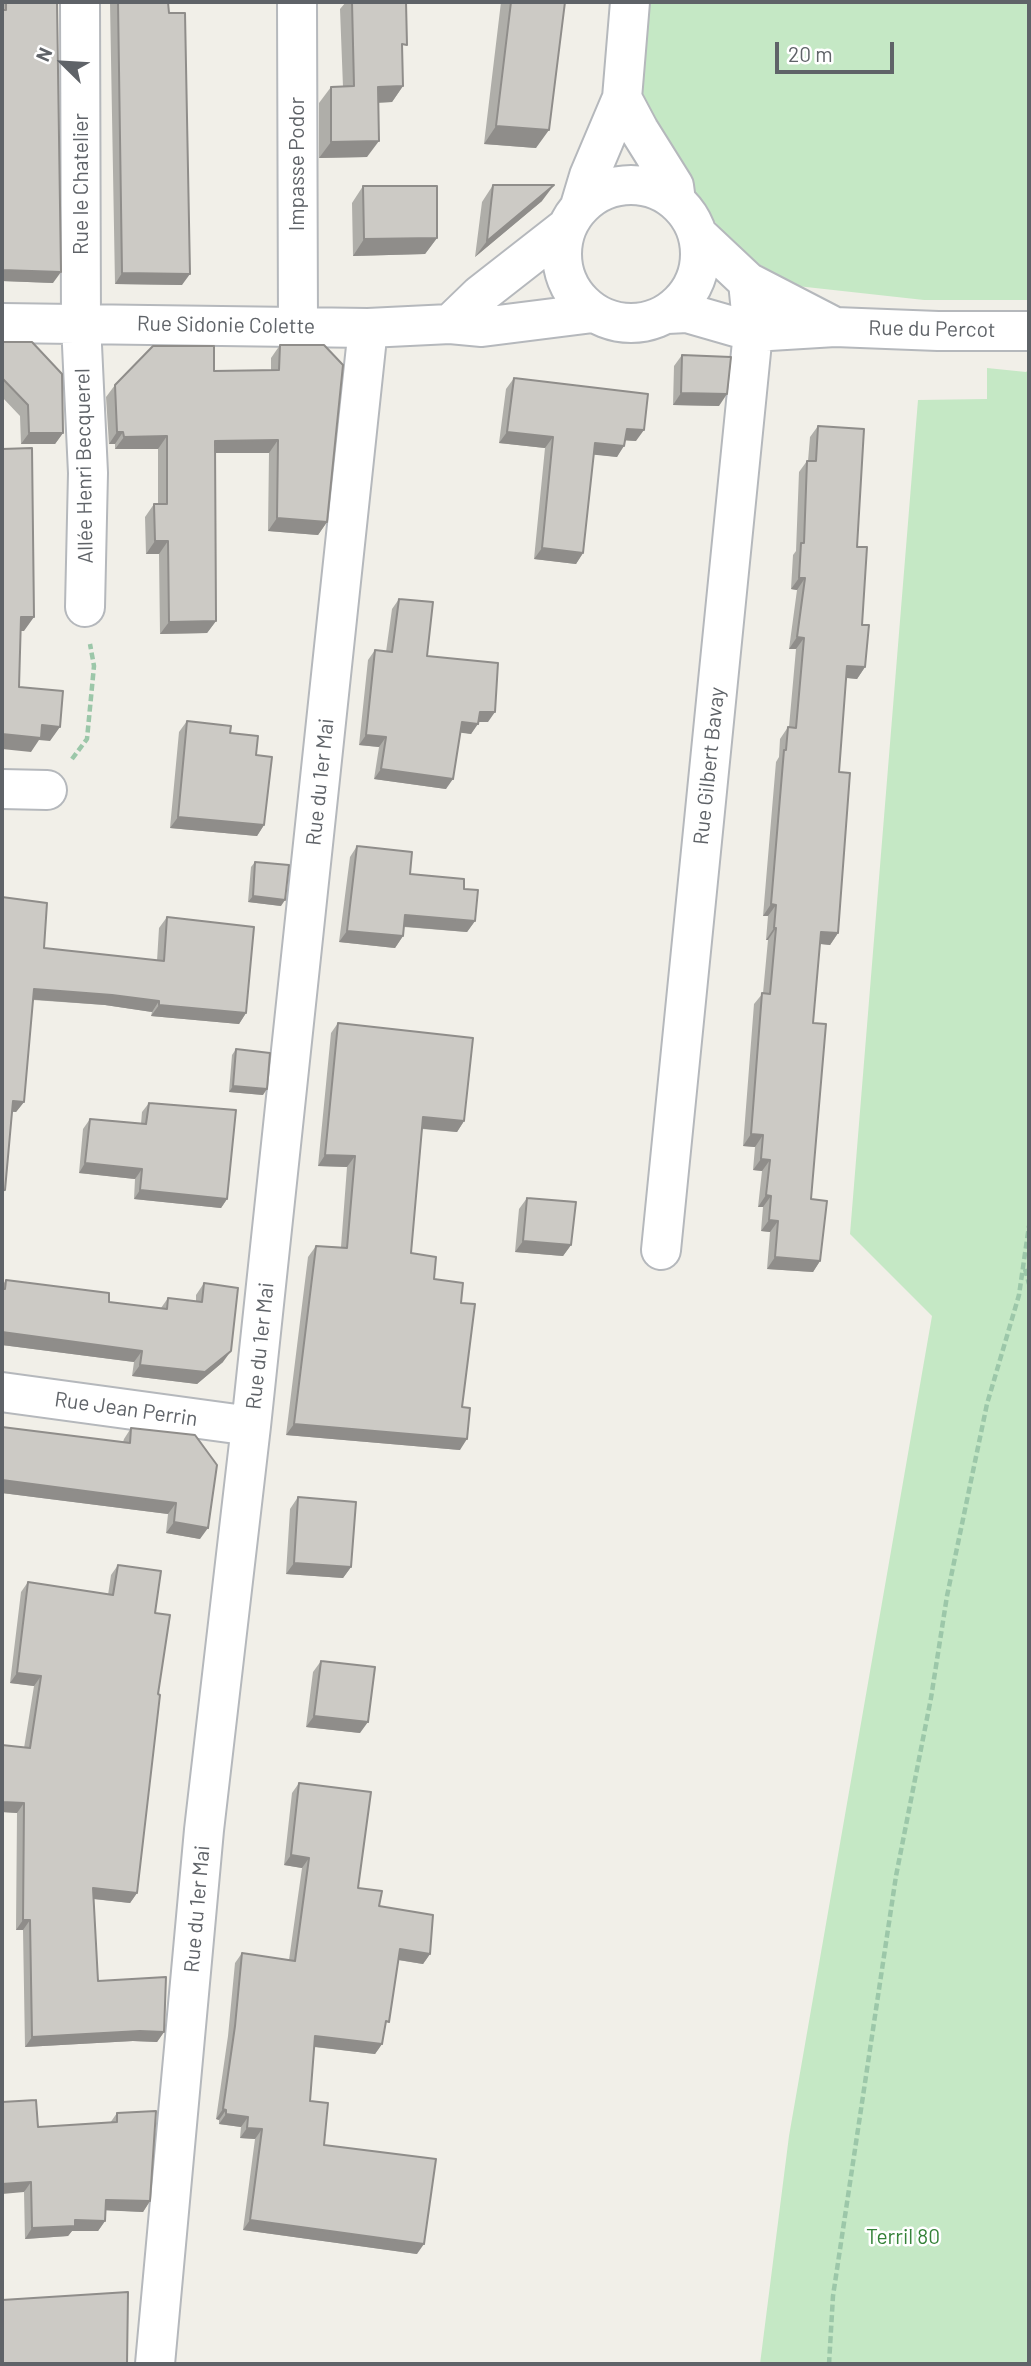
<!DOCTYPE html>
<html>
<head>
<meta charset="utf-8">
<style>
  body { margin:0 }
  #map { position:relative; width:1031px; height:2366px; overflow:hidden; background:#f1efe8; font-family:Barlow,sans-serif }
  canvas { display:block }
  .frame { position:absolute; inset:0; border:4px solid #5f6368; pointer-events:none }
  .north { position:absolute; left:28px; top:28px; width:70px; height:70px; -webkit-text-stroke:5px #fff; paint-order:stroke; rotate:294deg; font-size:19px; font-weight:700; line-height:28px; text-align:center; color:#5f6368 }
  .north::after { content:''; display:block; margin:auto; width:24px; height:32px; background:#5f6368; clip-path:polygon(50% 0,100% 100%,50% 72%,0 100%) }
  .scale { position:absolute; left:775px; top:42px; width:119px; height:32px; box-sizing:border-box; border:4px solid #5f6368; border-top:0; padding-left:9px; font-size:21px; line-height:24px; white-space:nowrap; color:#5f6368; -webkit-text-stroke:5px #fff; paint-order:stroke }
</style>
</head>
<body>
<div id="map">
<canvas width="1031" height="2366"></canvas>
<div class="frame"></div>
<div class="north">N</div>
<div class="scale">20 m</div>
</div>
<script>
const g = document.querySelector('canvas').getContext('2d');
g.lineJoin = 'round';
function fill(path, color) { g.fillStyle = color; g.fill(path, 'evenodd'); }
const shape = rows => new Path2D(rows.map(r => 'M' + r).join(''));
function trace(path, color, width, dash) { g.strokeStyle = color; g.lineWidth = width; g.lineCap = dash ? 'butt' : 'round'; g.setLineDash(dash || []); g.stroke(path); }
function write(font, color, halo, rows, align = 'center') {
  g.font = font + ' Barlow,sans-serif'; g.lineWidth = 5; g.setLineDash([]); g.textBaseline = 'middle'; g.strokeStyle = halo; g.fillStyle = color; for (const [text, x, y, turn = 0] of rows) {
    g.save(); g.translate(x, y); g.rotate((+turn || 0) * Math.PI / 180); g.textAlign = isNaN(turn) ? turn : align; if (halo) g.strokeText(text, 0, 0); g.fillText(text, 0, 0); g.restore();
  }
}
fill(shape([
  [649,2,1029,2,1029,300,924,300,797,286,738,252,689,188,638,99],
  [987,368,1026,372,1029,369,1029,2364,760,2364,789,2136,932,1316,850,1234,918,400,987,399]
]), '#c5e8c5');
const minor = shape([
  [80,2,81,324,88,473,85,607],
  [297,2,298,327],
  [622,98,639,130,674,186,676,201],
  '562 254a69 69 0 1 1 138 0a69 69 0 1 1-138 0Z',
  [580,206,589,176,622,98,630,2],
  [698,235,748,282,833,326],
  [667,314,687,313,753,332,835,327,938,331,1029,331],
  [2,323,368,328,450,324,482,327,593,313],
  [450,324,480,295,567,227],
  [2,789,47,790],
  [661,1250,753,332,748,282],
  [2,1392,251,1426],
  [155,2364,204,1830,251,1426,368,328]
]);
trace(minor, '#b5b8bc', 42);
trace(shape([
  [72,759,87,739,94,666,90,644],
  [1025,1269,1029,1284],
  [829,2364,833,2296,896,1876,931,1698,947,1596,987,1404,1019,1295,1029,1226]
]), '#9cc7a9', 4.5, [7, 3.5]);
trace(minor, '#fff', 38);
fill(shape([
  [2,2,57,2,53,283,2,281],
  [110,2,168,2,182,285,115,284],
  [346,2,406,2,402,52,403,86,392,102,378,103,367,157,319,158,319,103,331,87,343,87,340,9],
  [501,2,565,2,536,148,484,144],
  [493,185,542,201,475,257,482,202],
  [363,186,437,238,425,254,353,256,352,203],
  [2,342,63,433,55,444,21,444,20,416,2,397],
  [280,345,327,522,318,535,268,531,269,453,215,453,216,621,207,633,160,634,159,554,146,554,145,517,154,504,158,504,158,449,115,449,115,444,109,444,106,397,115,385,214,371,271,370,271,358],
  [682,355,719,406,673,405,674,366],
  [514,378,636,441,625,440,617,457,593,454,583,553,576,564,534,559,545,448,499,443,506,389],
  [818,426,857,547,865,667,857,679,846,678,839,772,838,933,830,945,820,944,813,1023,811,1199,820,1261,813,1272,767,1269,770,1232,761,1231,763,1207,758,1207,762,1171,753,1170,755,1147,743,1146,754,1004,763,993,768,940,766,940,768,916,763,916,776,762,779,757,780,739,788,727,789,727,796,649,789,649,797,590,791,589,793,555,796,551,799,472,807,461,808,461,810,437],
  [399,599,427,656,488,722,478,722,471,734,461,732,446,789,374,779,379,747,359,745,368,660,375,650,386,652,392,609],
  [187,721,230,733,256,755,264,825,257,836,170,828,179,732],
  [357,846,410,874,464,889,475,921,467,932,404,927,403,936,395,948,339,942,350,857],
  [255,862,281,906,248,902,251,867],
  [2,897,44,948,157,961,159,928,167,917,246,1013,239,1024,151,1016,152,1012,105,1005,33,1000,24,1102,16,1112,12,1112,5,1190,2,1195],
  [338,1023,464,1121,457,1132,422,1129,411,1253,434,1279,461,1303,462,1407,460,1450,286,1435,308,1257,316,1246,341,1247,347,1167,318,1166,331,1033],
  [236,1049,263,1095,229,1092,232,1055],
  [149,1103,227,1199,221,1208,134,1199,135,1179,79,1173,83,1129,90,1119,141,1124,142,1112],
  [527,1198,571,1245,563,1256,515,1252,519,1209],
  [6,1280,109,1302,161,1308,168,1298,196,1301,196,1295,204,1283,223,1362,197,1384,132,1376,134,1362,2,1345,2,1286],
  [2,1427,123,1442,124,1439,131,1428,200,1539,166,1533,168,1514,2,1493],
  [298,1497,351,1567,343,1578,286,1574,290,1509],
  [118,1565,155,1613,158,1694,137,1893,130,1903,93,1899,98,1981,164,2032,157,2042,133,2041,25,2047,23,1930,16,1930,17,1813,2,1812,2,1745,24,1748,34,1686,10,1683,21,1592,28,1582,108,1595,111,1575],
  [321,1661,360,1733,306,1727,313,1672],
  [299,1783,358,1888,430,1954,423,1964,398,1960,382,2044,375,2054,314,2047,310,2101,324,2145,417,2254,243,2230,255,2139,240,2138,241,2127,219,2124,219,2120,216,2119,228,2036,235,1963,242,1953,289,1960,302,1868,284,1865,292,1793],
  [117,2113,150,2201,143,2212,106,2210,105,2221,98,2231,72,2231,68,2236,25,2239,24,2192,38,2127,110,2123]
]), '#afaea9');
fill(shape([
  [403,86,392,102,366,103,378,87],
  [496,126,549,130,536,148,484,144],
  [379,141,367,157,319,158,331,142],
  [554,185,542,201,475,257,487,241],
  [437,238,425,254,353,256,364,239],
  [2,270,61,272,53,283,2,281],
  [122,273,190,274,182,285,115,284],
  [681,393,727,394,719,406,673,405],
  [627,429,644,430,636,441,619,440],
  [117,432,123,432,115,444,109,444],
  [507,432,553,437,545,448,499,443],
  [29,433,63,433,55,444,21,444],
  [167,436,158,449,115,449,124,437],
  [278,440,269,453,206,453,215,441],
  [595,443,624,446,617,457,587,454],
  [277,518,327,522,318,535,268,531],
  [155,541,168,541,159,554,146,554],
  [542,548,583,553,576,564,534,559],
  [799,578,805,578,797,590,791,589],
  [21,617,34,617,24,631,11,631],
  [216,621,207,633,160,634,169,622],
  [797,637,804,638,796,649,789,649],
  [847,666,865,667,857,679,839,677],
  [480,712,495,712,488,722,473,722],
  [462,722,478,724,471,734,455,732],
  [42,725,60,727,50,741,39,740,31,752,2,749,2,734],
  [366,735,386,737,379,747,359,745],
  [381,769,453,779,446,789,374,779],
  [178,817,264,825,257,836,170,828],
  [253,896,285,900,281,906,248,902],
  [771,904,776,905,768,916,763,916],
  [405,915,475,921,467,932,397,926],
  [774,928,776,928,768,940,766,940],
  [347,931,403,936,395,948,339,942],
  [821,932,838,933,830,945,813,943],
  [34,989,112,995,159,1001,152,1012,105,1005,26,999],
  [159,1005,246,1013,239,1024,151,1016],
  [233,1086,267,1089,263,1095,229,1092],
  [13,1101,24,1102,16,1112,6,1111],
  [423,1117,464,1121,457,1132,416,1128],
  [751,1134,763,1135,755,1147,743,1146],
  [325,1155,355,1156,347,1167,318,1166],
  [761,1159,770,1160,762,1171,753,1170],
  [85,1163,142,1169,135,1179,79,1173],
  [140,1190,227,1199,221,1208,134,1199],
  [766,1195,771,1196,763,1207,758,1207],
  [769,1220,778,1221,770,1232,761,1231],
  [523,1241,571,1245,563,1256,515,1252],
  [775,1257,820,1261,813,1272,767,1269],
  [2,1332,142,1351,134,1362,2,1345],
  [231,1351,223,1362,197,1384,132,1376,140,1365],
  [294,1424,467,1439,460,1450,286,1435],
  [2,1480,176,1503,168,1514,2,1493],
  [174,1522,208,1528,200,1539,166,1533],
  [294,1563,351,1567,343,1578,286,1574],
  [17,1673,41,1676,34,1686,10,1683],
  [314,1716,368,1722,360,1733,306,1727],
  [2,1802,24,1803,17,1813,2,1812],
  [291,1855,309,1858,302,1868,284,1865],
  [93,1888,137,1893,130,1903,86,1898],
  [23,1920,30,1920,23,1930,16,1930],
  [400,1949,430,1954,423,1964,393,1959],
  [140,2031,164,2032,157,2042,133,2041,25,2047,32,2037],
  [315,2036,382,2044,375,2054,308,2046],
  [223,2109,226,2110,219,2120,216,2119],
  [226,2114,248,2117,241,2127,219,2124],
  [247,2128,262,2129,255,2139,240,2138],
  [31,2182,24,2192,2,2194,2,2184],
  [106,2200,150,2201,143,2212,99,2210],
  [75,2220,105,2221,98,2231,72,2231,68,2236,25,2239,32,2228],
  [250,2220,424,2244,417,2254,243,2230]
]), '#8f8d8a');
const building = shape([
  [6,2,57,2,61,272,2,270,2,10,6,10,6,2],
  [118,2,168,2,169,13,185,13,190,274,122,273,118,2],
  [352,2,406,2,407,45,402,44,403,86,378,87,379,141,331,142,331,87,354,86,352,2],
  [511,2,565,2,549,130,496,126,511,2],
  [493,185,554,185,487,241,493,185],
  [363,186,437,186,437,238,364,239,363,186],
  [2,342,32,342,62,374,63,433,29,433,28,405,2,378,2,342],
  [280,345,324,345,343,365,327,522,277,518,278,440,215,441,216,621,169,622,168,541,155,541,154,504,167,504,167,436,124,437,123,432,117,432,115,385,153,346,214,346,214,371,279,370,280,345],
  [682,355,731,357,727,394,681,393,682,355],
  [514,378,648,394,644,430,627,429,624,446,595,443,583,553,542,548,553,437,507,432,514,378],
  [818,426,864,429,857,547,867,547,862,625,869,625,865,667,847,666,839,772,850,773,838,933,821,932,813,1023,826,1024,811,1199,827,1201,820,1261,775,1257,778,1221,769,1220,771,1196,766,1195,770,1160,761,1159,763,1135,751,1134,762,993,770,994,776,928,774,928,776,905,771,904,784,750,786,750,788,727,796,728,804,638,797,637,805,578,799,578,801,543,804,543,807,461,816,461,818,426],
  [32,448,34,617,21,617,19,687,63,691,60,727,42,725,41,738,2,734,2,449,32,448],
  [399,599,433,602,427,656,498,663,495,712,480,712,478,724,462,722,453,779,381,769,386,737,366,735,375,650,392,652,399,599],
  [187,721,231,726,230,733,258,736,256,755,272,757,264,825,178,817,187,721],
  [357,846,412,852,410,874,464,879,464,889,478,890,475,921,405,915,403,936,347,931,357,846],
  [255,862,289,865,285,900,253,896,255,862],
  [2,897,47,903,44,948,164,961,167,917,254,927,246,1013,159,1005,159,1001,112,995,34,989,24,1102,13,1101,5,1190,2,1190,2,897],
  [338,1023,473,1038,464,1121,423,1117,411,1253,436,1257,434,1279,463,1283,461,1303,475,1304,462,1407,470,1408,467,1439,294,1424,316,1246,347,1248,355,1156,325,1155,338,1023],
  [236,1049,270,1053,267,1089,233,1086,236,1049],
  [149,1103,236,1110,227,1199,140,1190,142,1169,85,1163,90,1119,146,1124,149,1103],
  [527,1198,576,1202,571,1245,523,1241,527,1198],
  [6,1280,109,1293,109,1302,167,1309,168,1298,202,1302,204,1283,238,1288,231,1351,205,1372,140,1365,142,1351,2,1332,2,1289,5,1289,6,1280],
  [2,1427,130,1443,131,1428,195,1435,217,1465,208,1528,174,1522,176,1503,2,1480,2,1427],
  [298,1497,356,1502,351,1567,294,1563,298,1497],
  [118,1565,161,1571,155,1613,170,1615,158,1694,160,1695,137,1893,93,1888,98,1981,166,1977,164,2032,140,2031,32,2037,30,1920,23,1920,24,1803,2,1802,2,1745,30,1748,41,1676,17,1673,28,1582,113,1595,118,1565],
  [321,1661,375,1667,368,1722,314,1716,321,1661],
  [299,1783,371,1792,358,1888,382,1891,379,1906,433,1915,430,1954,400,1949,389,2022,386,2021,382,2044,315,2036,310,2101,328,2103,324,2145,436,2159,424,2244,250,2220,262,2129,247,2128,248,2117,226,2114,226,2110,223,2109,235,2026,242,1953,295,1961,309,1858,291,1855,299,1783],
  [36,2100,38,2127,117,2122,117,2113,156,2111,150,2201,106,2200,105,2221,75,2220,75,2226,32,2228,31,2182,2,2184,2,2102,36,2100],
  [128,2292,127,2364,2,2364,2,2300,128,2292]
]);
fill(building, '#cccac5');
trace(building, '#8f8d8a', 2);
write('21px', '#5f6368', '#fff', [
  ["Impasse Podor",297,164,-90],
  ["Rue le Chatelier",81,184,-90],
  ["Rue Sidonie Colette",226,325,1],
  ["Rue du Percot",932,329,1],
  ["Allée Henri Becquerel",84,466,-91],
  ["Rue Gilbert Bavay",709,766,-84],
  ["Rue du 1er Mai",320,782,-84],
  ["Rue du 1er Mai",260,1346,-84],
  ["Rue Jean Perrin",126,1409,8],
  ["Rue du 1er Mai",197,1909,-85]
]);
write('21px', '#348238', '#fff', [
  ["Terril 80",903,2237]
]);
</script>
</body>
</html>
